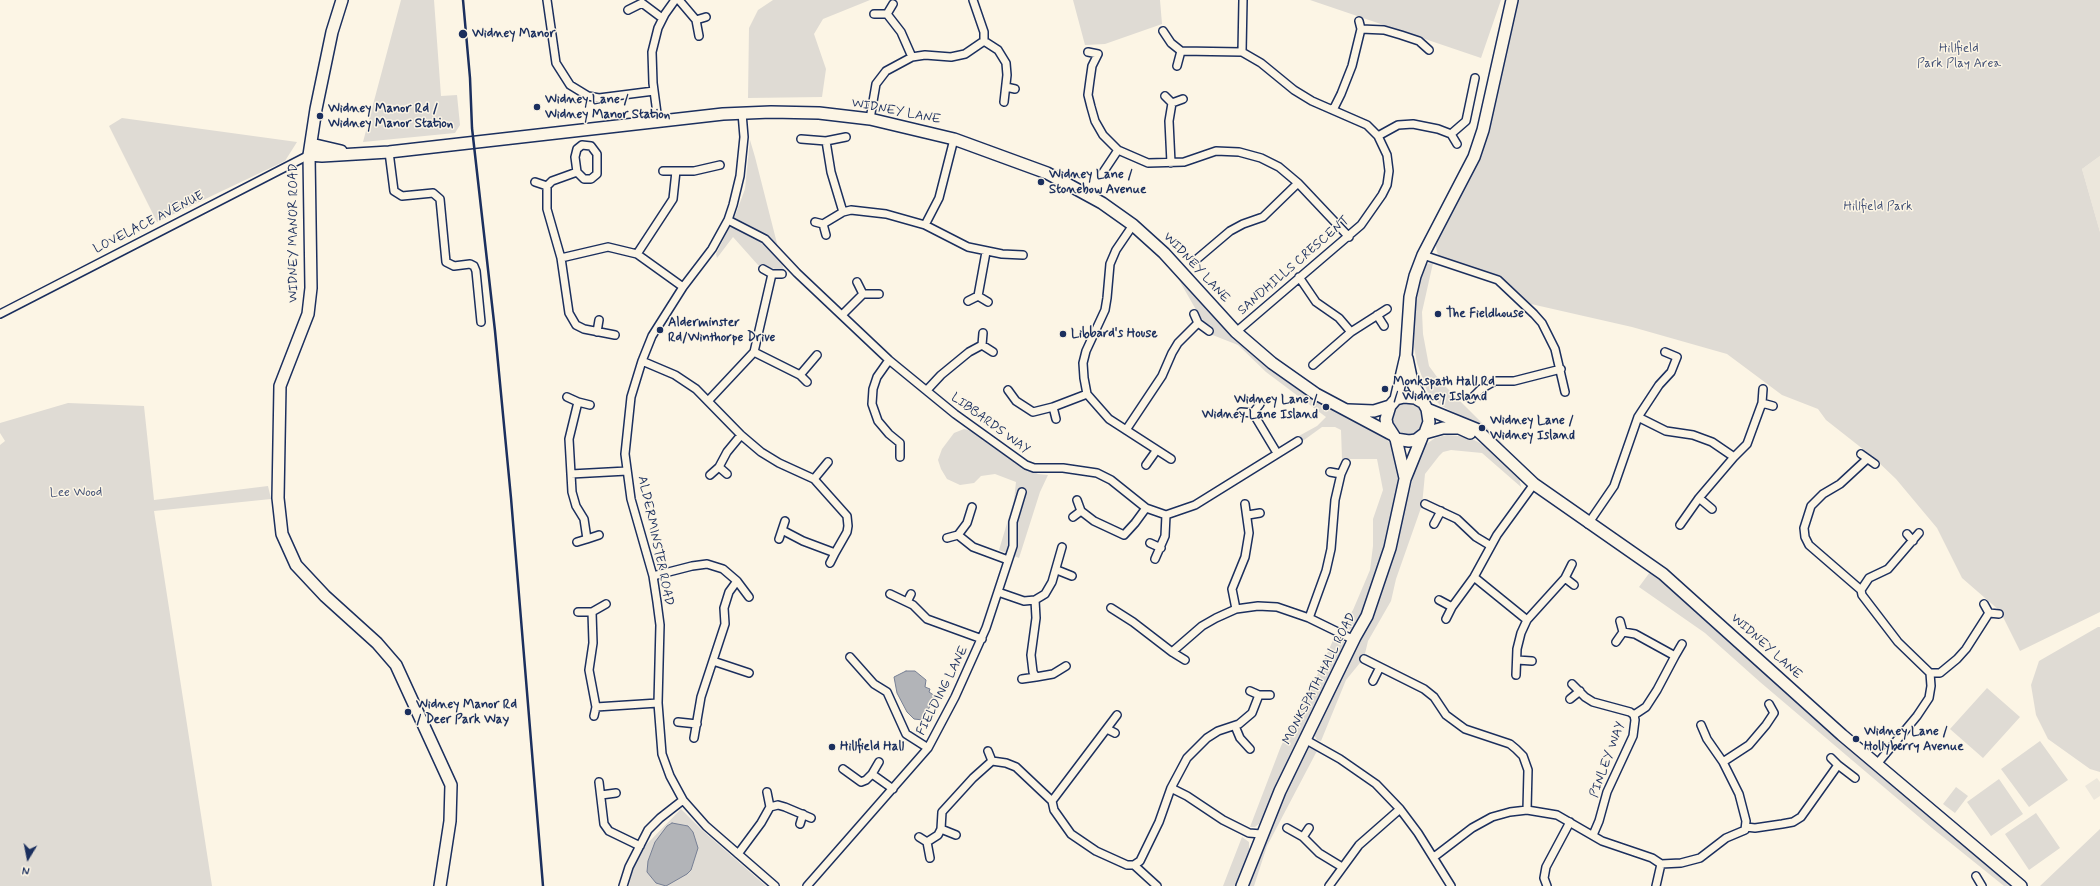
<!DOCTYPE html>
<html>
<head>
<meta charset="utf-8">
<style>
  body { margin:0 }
  #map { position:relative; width:2100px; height:886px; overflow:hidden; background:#fcf5e5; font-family:Mynerve,sans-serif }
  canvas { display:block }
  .north { position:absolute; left:8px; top:838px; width:40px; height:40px; -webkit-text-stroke:3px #fcf5e5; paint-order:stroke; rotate:190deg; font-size:11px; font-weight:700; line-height:16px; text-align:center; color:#1b2f5e }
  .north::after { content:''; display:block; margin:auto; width:14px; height:18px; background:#1b2f5e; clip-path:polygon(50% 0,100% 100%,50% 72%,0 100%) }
</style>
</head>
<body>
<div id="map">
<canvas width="2100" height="886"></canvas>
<div class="north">N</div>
</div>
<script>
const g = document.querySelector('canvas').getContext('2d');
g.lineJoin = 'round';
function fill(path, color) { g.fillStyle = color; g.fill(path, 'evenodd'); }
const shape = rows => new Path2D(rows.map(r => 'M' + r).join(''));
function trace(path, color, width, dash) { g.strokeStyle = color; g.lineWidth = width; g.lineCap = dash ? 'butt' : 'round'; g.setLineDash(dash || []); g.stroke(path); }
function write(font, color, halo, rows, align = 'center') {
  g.font = font + ' Mynerve,sans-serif'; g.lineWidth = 3; g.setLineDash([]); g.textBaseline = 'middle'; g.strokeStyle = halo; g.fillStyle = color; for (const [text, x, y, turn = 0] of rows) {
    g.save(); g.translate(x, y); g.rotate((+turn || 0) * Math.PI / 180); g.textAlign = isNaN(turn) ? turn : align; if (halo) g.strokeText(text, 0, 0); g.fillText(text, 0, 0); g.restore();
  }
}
fill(shape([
  [2100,156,2100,232,2082,169],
  [2097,778,2100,782,2100,796,2094,800,2085,786]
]), '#ece7dc');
fill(shape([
  [401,0,434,0,441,96,457,95,460,125,455,133,363,142],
  [773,0,870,0,823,19,814,34,826,69,822,97,748,98,749,28,758,10],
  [1073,0,1160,0,1162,24,1105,44,1085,45],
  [1310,0,1501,0,1481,58],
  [1515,0,2100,0,2100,156,2082,169,2100,232,2100,612,2020,651,2000,611,1962,578,1937,528,1896,479,1873,457,1826,420,1818,409,1782,395,1727,354,1632,327,1531,304,1501,277,1439,256,1437,252,1435,241,1459,195],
  [122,118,297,142,285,161,157,222,109,126],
  [750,140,755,157,784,271,758,265,733,237,717,258,716,254,735,216,745,189],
  [1433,263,1422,312,1423,334,1429,366,1440,381,1505,446,1476,424,1440,405,1427,391,1417,363,1413,341,1413,319,1415,292,1422,269,1426,264],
  [1171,266,1236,335,1382,435,1392,445,1400,467,1395,511,1379,572,1361,617,1355,627,1349,630,1341,629,1353,610,1370,570,1373,546,1373,519,1383,490,1377,459,1342,459,1341,430,1335,427,1322,427,1300,443,1297,437,1317,426,1326,417,1266,372,1238,345,1210,334,1212,326,1203,322],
  '1392 418a16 16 0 1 1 32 0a16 16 0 1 1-32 0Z',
  [68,403,144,406,154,500,268,486,271,499,154,511,212,886,0,886,0,445,5,441,0,433,0,423],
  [964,429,972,431,1009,458,1025,467,1038,474,1048,475,1040,492,1019,558,999,550,1014,500,1016,482,995,474,981,476,974,483,960,485,947,479,941,469,938,460,942,449,954,433],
  [1447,435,1469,437,1487,447,1519,477,1521,487,1482,453,1451,450,1443,452,1439,456,1425,474,1422,505,1396,579,1391,601,1368,641,1364,658,1346,680,1321,741,1317,740,1312,732,1392,554,1418,460,1425,445,1435,438],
  [1650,572,1727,637,1866,763,2011,886,2004,886,1932,828,1760,682,1705,633,1639,587],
  [2098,627,2100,627,2100,772,2090,769,2048,739,2036,715,2031,685,2039,661],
  [1335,636,1344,640,1345,646,1259,824,1255,827,1250,827,1281,746,1316,678],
  [1987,688,2020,717,1983,758,1950,729],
  [2040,741,2068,780,2029,807,2001,769],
  [1311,745,1318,749,1267,846,1254,886,1244,886,1265,832,1307,746],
  [1999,779,2023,814,1991,836,1967,802],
  [1956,787,1968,796,1955,813,1943,804],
  [681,809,702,830,766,886,629,886,633,868,643,848],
  [2036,813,2060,848,2029,870,2005,834],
  [2100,829,2100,886,2040,886],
  [1242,837,1249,842,1249,851,1235,886,1223,886]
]), '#dfdbd4');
const water = shape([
  [906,671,915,671,926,680,925,687,930,689,929,692,935,696,923,720,914,719,907,712,897,693,894,677,906,671],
  [672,823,688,826,693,832,698,848,691,870,687,874,666,886,656,883,647,872,648,861,655,842,667,826,672,823]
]);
fill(water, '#b2b4b8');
trace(water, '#767f94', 1);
const street = shape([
  [547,0,556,63,570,85,588,96,599,98,654,91],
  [679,0,696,20,699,36],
  [628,10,642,3,662,18],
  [874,14,887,14,901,32,912,57],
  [887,14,893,4],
  [696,20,706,17],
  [1361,29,1384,30,1401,35,1419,41,1429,50],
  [1163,31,1171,43,1181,51,1242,52,1261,63,1294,90,1312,101,1367,125,1378,136,1387,155,1389,171,1387,185,1382,195,1361,225,1236,332],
  [984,41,998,50,1006,63,1007,75,1004,102],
  [1088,52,1098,54,1092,66,1090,80,1088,95,1091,107,1095,121,1103,135,1118,150,1148,163,1184,162,1216,151,1239,152,1261,158,1279,167,1298,183,1349,237],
  [1242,52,1243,0],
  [1177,66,1181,51],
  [1006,87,1015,89],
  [1165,96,1172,103,1183,99],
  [1333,110,1341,94,1352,66,1361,29,1359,21],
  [742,113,744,137,740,176,733,205,728,220,712,249,683,287,652,336,642,361,631,397,625,454,631,499,653,576,657,602,660,625,658,703,662,754,670,776,683,800,706,826,775,886],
  [870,119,876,84,886,71,912,57,925,55,951,57,965,54,984,41,984,32,973,0],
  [658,121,653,83,652,52,658,28,665,14,675,0],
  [1451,134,1466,121,1475,78],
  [1378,136,1398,125,1413,124,1438,129,1451,134,1457,144],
  [801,139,826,141,831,172,843,212],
  [826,141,846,137],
  [389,152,394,191,402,196,433,193,440,199,446,262,454,266,470,264,474,266,476,271,481,322],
  [1171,163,1169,121,1172,103],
  [663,171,676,171],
  [1102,174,1118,150],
  [535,182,547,186],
  [728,220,765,239,797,273,889,360,955,414,1026,465,1034,468,1063,468,1097,473,1111,480,1146,508,1166,515,1195,505,1298,441],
  [815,222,823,224,843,212,851,210,886,214,925,225,939,198,954,139],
  [823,224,826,235],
  [925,225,968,247,1002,254,1023,255],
  [1133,225,1116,250,1110,264,1107,298,1105,310,1086,351,1083,363,1084,378,1087,394,1109,419,1171,459],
  [637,254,673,199,676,171,694,171,720,165],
  [1423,255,1498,280,1534,314,1542,323,1555,349,1565,392],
  [561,258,547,209,547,186,552,181,577,172,575,157,577,149,582,145,591,146,597,154,597,174,591,179,584,179,577,172],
  [1197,259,1230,231,1243,224,1263,217,1298,183],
  [772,274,782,274],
  [1299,277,1316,302,1339,318,1351,332,1313,365],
  [857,282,863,294],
  [978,296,988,302],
  [968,301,978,296,986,252],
  [0,314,309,155],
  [1194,314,1198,323],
  [842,315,863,294,879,294],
  [1377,315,1384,326],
  [597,332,599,320],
  [1351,332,1387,309],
  [615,335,584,329,576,325,569,313,561,258,608,247,637,254,683,287],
  [982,345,983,333],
  [754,352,772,274,763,269],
  [889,360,877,377,873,389,872,404,878,421,889,434,900,443,900,457],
  [642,361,675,375,696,389,741,435,761,452,779,463,814,479,847,516,848,526,847,532,835,553,803,541,782,530,779,539],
  [800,375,807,382],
  [927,390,941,375,969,352,982,345,993,352],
  [1008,390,1016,401,1033,412,1053,407,1087,394],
  [567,397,578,402,569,439,571,474],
  [1471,399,1481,389,1495,381,1514,381,1561,369],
  [709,400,754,352,800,375,817,355],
  [578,402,590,405],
  [1762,403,1773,406],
  [1053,407,1056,419],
  [1241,412,1253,413,1277,453],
  [1253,413,1260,404],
  [1638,417,1666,431,1693,435,1712,442,1734,457,1747,444,1762,403,1763,389],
  [1126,430,1162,376,1172,353,1178,343,1198,323,1209,331],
  [1861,454,1875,464],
  [1867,459,1840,484,1823,494,1811,506,1804,528,1805,537,1809,545,1861,590,1862,595,1898,642,1930,673,1931,686,1929,698,1917,716,1877,764],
  [1146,465,1156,451],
  [719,467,727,474],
  [1330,472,1341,474],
  [710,475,719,467,727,452,741,435],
  [814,479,828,462],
  [1699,498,1712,509],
  [1077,500,1081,511],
  [1425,504,1457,519,1476,537,1491,546],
  [972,507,967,523,958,535,973,547,1008,560],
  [1248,515,1260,513],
  [1073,517,1081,511,1094,521,1124,535,1135,523,1146,508],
  [1434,524,1441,511],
  [1588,524,1614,486,1638,417,1659,385,1671,372,1677,357,1665,352],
  [1680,525,1699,498,1734,457],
  [782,530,785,521],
  [1907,534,1913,541],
  [947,538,958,535],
  [587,539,599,535],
  [577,542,587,539,584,519,576,506,572,492,571,474,627,471],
  [1150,543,1161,548],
  [1155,559,1165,536,1166,515],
  [830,563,835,553],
  [1057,570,1072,576],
  [653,576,692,566,707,564,723,569,737,581,729,592,724,608,725,624,701,697,694,738],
  [1474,577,1527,620,1565,578,1574,585],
  [1565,578,1572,564],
  [737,581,749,597],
  [1861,590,1869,578,1888,569,1919,533],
  [998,592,1024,601,1035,600,1036,618,1031,655,1033,672,1036,677,1053,674,1066,666],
  [890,594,913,605,927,619,982,639],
  [1035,600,1045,594,1052,582,1062,547],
  [1439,600,1452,607],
  [907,602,911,594],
  [1984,604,1989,613],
  [1111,608,1133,622,1172,652,1202,626,1216,618,1236,609,1258,606,1277,607,1309,618,1350,638,1355,637],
  [1236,609,1232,589,1245,557,1249,533,1245,504],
  [578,612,592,612,593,643,589,670,596,707,658,703],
  [592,612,606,604],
  [1309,618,1326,571,1331,549,1335,500,1341,474,1346,463],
  [1446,619,1452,607,1474,577,1497,535,1534,484],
  [1620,621,1623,632],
  [1616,642,1623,632,1635,634,1675,656,1657,690,1646,707,1634,715],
  [1172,652,1185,660],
  [1675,656,1682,644],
  [850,657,874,684,887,692,906,734,928,748],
  [1364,659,1380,667],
  [1517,660,1532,661],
  [713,661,749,673],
  [1930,673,1940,673,1957,659,1966,649,1989,613,1999,614],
  [1516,675,1517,649,1521,633,1527,620],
  [1022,679,1036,677],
  [1373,681,1380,667,1424,689,1434,697,1446,715,1465,729,1510,744,1516,749,1523,756,1528,770,1527,810],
  [1572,684,1585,697,1593,702,1630,712,1634,715],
  [1250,691,1259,695],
  [1570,699,1580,691],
  [594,716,596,707],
  [678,722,697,724],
  [1701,725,1707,739,1723,762],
  [1235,726,1240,738,1250,749],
  [1107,729,1115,733],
  [1306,737,1308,741,1340,759,1376,784,1400,809,1418,833,1451,886],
  [988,751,992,761],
  [1831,758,1838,765],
  [843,769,861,782,866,780,872,774,879,762],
  [872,774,893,789],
  [599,782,604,824,609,831,640,846],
  [1171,788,1187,758,1207,738,1218,731,1239,724,1252,713,1259,695,1270,695],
  [767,792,770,807],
  [601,795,616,793],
  [1052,801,1117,715],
  [800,824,803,814],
  [1746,827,1755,828,1782,824,1793,822,1801,817,1838,765,1855,778],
  [1287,828,1303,837,1319,853,1342,867],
  [941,829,956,835],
  [1593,835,1599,821,1607,792,1633,736,1635,720,1634,715],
  [919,837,927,842,938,835,941,829,942,812,973,778,992,761,1006,763,1016,767,1052,801,1054,810,1071,834,1096,851,1127,865,1134,865,1140,861,1159,822,1171,788,1187,796,1223,820,1249,833,1261,834],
  [1303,837,1309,828],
  [927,842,930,858],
  [738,854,761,823,770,807,778,805,785,807,811,818],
  [1434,857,1472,828,1492,817,1510,812,1527,810,1557,815,1602,841,1652,858,1661,864,1681,863,1700,858,1726,838,1745,830,1746,821,1739,794,1723,762,1749,745,1766,725,1774,713,1769,704],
  [1134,865,1157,886],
  [1976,876,1982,886],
  [623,886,629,867,648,830,660,818,683,800],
  [807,886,928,748,955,697,986,628,1013,546,1013,522,1022,492],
  [1329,886,1359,845,1400,809],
  [1547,886,1544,878,1546,867,1570,822],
  [1656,886,1661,864]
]);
const secondary = shape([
  [342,0,332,32,316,109,309,155,311,288,308,314,280,386,278,498,282,534,296,565,325,596,377,643,396,665,451,785,450,821,440,886],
  [311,144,341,151],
  [309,155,322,156,389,152,723,114,771,112,819,113,870,119,954,139,1047,173,1102,203,1133,225,1164,253,1236,332,1272,363,1316,394,1391,434],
  [1407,358,1412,382,1427,409,1429,422,1425,433,1416,440,1409,441,1396,439,1387,425,1386,419,1390,406,1396,399,1404,397,1415,398,1422,402],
  [1396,399,1406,356,1410,297,1415,276,1423,255,1474,157,1483,130,1512,0],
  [1427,409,1476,429,1534,484,1663,574,1842,735,2021,886],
  [1348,410,1374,411,1390,406],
  [1425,433,1443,428,1459,428,1470,433],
  [1396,439,1405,478],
  [1242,886,1280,791,1355,637,1367,616,1390,548,1405,479,1422,437]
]);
trace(street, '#1b2f5e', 10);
trace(secondary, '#1b2f5e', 14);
trace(street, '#fcf5e5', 7);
trace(secondary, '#fcf5e5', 11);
trace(shape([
  [463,0,470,78,472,128,495,331,511,498,543,886]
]), '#1b2f5e', 2.5);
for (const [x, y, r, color] of [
  [463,34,5,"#1b2f5e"],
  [537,107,4,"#1b2f5e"],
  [320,116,4,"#1b2f5e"],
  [1041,182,4,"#1b2f5e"],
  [1438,314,4,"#1b2f5e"],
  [660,330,4,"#1b2f5e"],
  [1063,334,4,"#1b2f5e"],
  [1385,389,4,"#1b2f5e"],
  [1326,407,4,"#1b2f5e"],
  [1482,428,4,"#1b2f5e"],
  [408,712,4,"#1b2f5e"],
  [1856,739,4,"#1b2f5e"],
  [832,747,4,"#1b2f5e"]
]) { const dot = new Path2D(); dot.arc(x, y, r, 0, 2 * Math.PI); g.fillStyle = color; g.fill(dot); trace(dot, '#fcf5e5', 1.5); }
write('bold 13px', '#1b2f5e', '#fcf5e5', [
  ["Widney Manor",472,34],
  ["Widney Lane /",545,100],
  ["Widney Manor Station",545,115],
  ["Widney Manor Rd /",328,109],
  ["Widney Manor Station",328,124],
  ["Widney Lane /",1049,175],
  ["Stonebow Avenue",1049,190],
  ["The Fieldhouse",1446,314],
  ["Alderminster",668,323],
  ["Rd/Winthorpe Drive",668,338],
  ["Libbard's House",1071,334],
  ["Monkspath Hall Rd",1393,382],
  ["/ Widney Island",1393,397],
  ["Widney Lane /",1318,400,"right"],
  ["Widney Lane Island",1318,415,"right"],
  ["Widney Lane /",1490,421],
  ["Widney Island",1490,436],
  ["Widney Manor Rd",416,705],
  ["/ Deer Park Way",416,720],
  ["Widney Lane /",1864,732],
  ["Hollyberry Avenue",1864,747],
  ["Hillfield Hall",840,747]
], 'left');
write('13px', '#425176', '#fcf5e5', [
  ["Hillfield",1959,49],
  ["Park Play Area",1959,64],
  ["Hillfield Park",1878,207],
  ["Lee Wood",76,493]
]);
write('13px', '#1b2f5e', '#fcf5e5', [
  ["WIDNEY LANE",896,112,11],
  ["LOVELACE AVENUE",149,223,-27],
  ["WIDNEY MANOR ROAD",294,233,-90],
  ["SANDHILLS CRESCENT",1294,266,-41],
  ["WIDNEY LANE",1196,268,47],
  ["LIBBARDS WAY",990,424,36],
  ["ALDERMINSTER ROAD",655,541,78],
  ["WIDNEY LANE",1766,647,42],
  ["MONKSPATH HALL ROAD",1320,679,-63],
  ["FIELDING LANE",943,691,-63],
  ["PINLEY WAY",1608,760,-70]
]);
</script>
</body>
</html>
